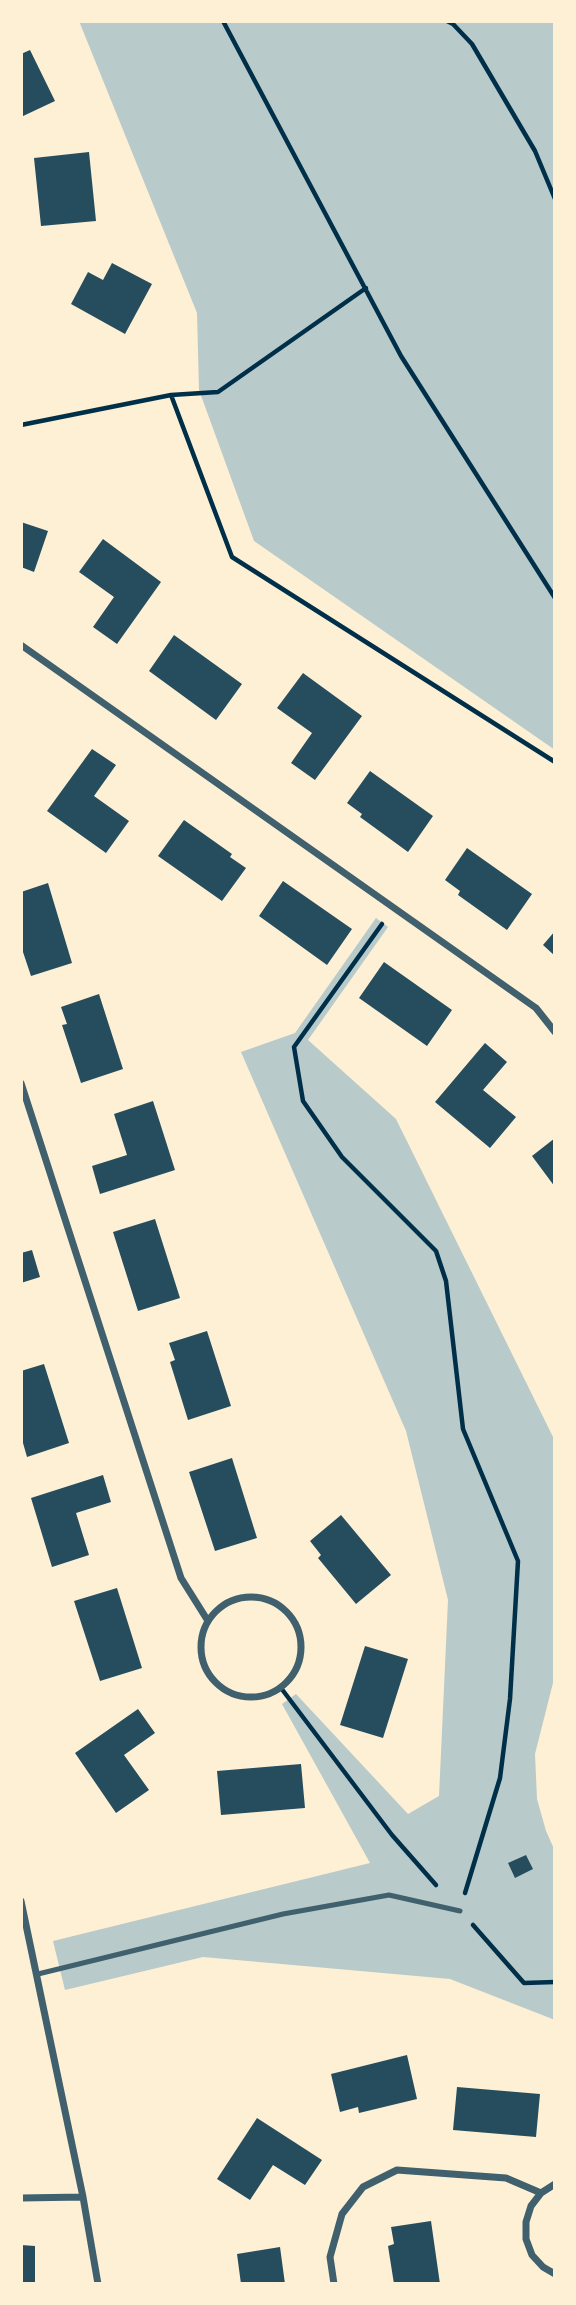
<!DOCTYPE html>
<html>
<head>
<meta charset="utf-8">
<style>
  body { margin:0 }
  #map { position:relative; width:576px; height:2305px; overflow:hidden; background:#fdf0d5; font-family:Signika,sans-serif }
  canvas { display:block }
  .frame { position:absolute; inset:0; border:23px solid #fdf0d5; pointer-events:none }
</style>
</head>
<body>
<div id="map">
<canvas width="576" height="2305"></canvas>
<div class="frame"></div>
</div>
<script>
const g = document.querySelector('canvas').getContext('2d');
g.lineJoin = 'round';
function fill(path, color) { g.fillStyle = color; g.fill(path, 'evenodd'); }
const shape = rows => new Path2D(rows.map(r => 'M' + r).join(''));
function trace(path, color, width, dash) { g.strokeStyle = color; g.lineWidth = width; g.lineCap = dash ? 'butt' : 'round'; g.setLineDash(dash || []); g.stroke(path); }
fill(shape([
  [79,21,555,21,555,750,254,541,199,390,197,313],
  [376,918,388,927,308,1040,396,1119,555,1441,555,1675,535,1754,537,1799,546,1831,555,1851,555,2020,450,1979,203,1957,65,1990,53,1941,370,1863,282,1704,296,1694,408,1814,439,1796,448,1600,406,1431,241,1052,295,1033]
]), '#b9caca');
fill(shape([
  [30,50,55,101,21,117,21,54],
  [89,152,96,221,41,226,34,158],
  [112,263,152,284,125,334,71,304,88,272,103,280],
  [21,522,48,531,34,572,21,567],
  [103,539,161,582,117,644,93,627,114,597,79,572],
  [174,635,242,684,216,720,149,671],
  [303,673,362,716,315,780,291,763,312,733,277,708],
  [92,749,116,765,94,796,129,821,106,853,47,811],
  [370,771,433,816,408,852,360,817,362,814,347,803],
  [184,820,232,854,230,857,246,868,222,901,158,856],
  [467,848,532,894,507,930,458,895,460,891,445,880],
  [283,881,352,929,327,965,259,916],
  [48,883,72,963,31,976,21,946,21,892],
  [555,931,555,956,543,945],
  [384,962,452,1010,427,1046,359,998],
  [99,994,123,1069,81,1083,62,1025,67,1024,61,1007],
  [485,1043,507,1062,483,1090,516,1117,490,1148,435,1102],
  [153,1101,175,1170,100,1194,92,1166,127,1155,114,1114],
  [555,1138,555,1187,532,1156],
  [155,1219,180,1298,138,1311,113,1232],
  [32,1250,40,1277,21,1283,21,1253],
  [207,1331,231,1406,188,1420,170,1362,175,1360,169,1343],
  [44,1364,69,1443,27,1457,21,1436,21,1371],
  [232,1458,257,1538,215,1551,189,1472],
  [103,1475,111,1502,76,1513,89,1555,52,1567,31,1498],
  [341,1515,391,1575,356,1604,318,1558,321,1555,310,1541],
  [117,1588,142,1668,100,1681,74,1601],
  [365,1646,408,1659,383,1738,340,1725],
  [138,1709,155,1733,124,1755,149,1790,116,1813,75,1753],
  [301,1764,305,1808,221,1815,217,1771],
  [526,1855,533,1869,515,1878,508,1863],
  [407,2055,417,2099,359,2113,358,2107,340,2112,331,2074],
  [457,2087,540,2094,536,2137,453,2130],
  [257,2118,322,2160,305,2185,273,2165,250,2200,217,2179],
  [431,2221,440,2284,394,2284,388,2246,394,2244,391,2227],
  [21,2245,35,2246,35,2284,21,2284],
  [280,2247,285,2284,241,2284,237,2254]
]), '#264d5e');
trace(shape([
  [223,21,401,356,555,598],
  [447,21,453,24,472,44,535,151,555,199],
  [171,395,218,392,366,288],
  [21,425,171,395,232,557,555,762],
  [382,924,294,1047,303,1101,342,1157,436,1251,446,1281,463,1429,518,1561,510,1699,500,1778,465,1893],
  [281,1688,392,1835,436,1885],
  [473,1925,524,1983,555,1982]
]), '#003049', 4.5);
trace(shape([
  [38,1974,283,1914,389,1895,460,1911]
]), '#3f606c', 5);
trace(shape([
  [21,645,536,1008,555,1032],
  [21,1083,181,1578,208,1621],
  '201 1647a50 50 0 1 1 100 0a50 50 0 1 1-100 0Z',
  [21,1901,83,2197,98,2284],
  [555,2184,541,2193,531,2206,526,2222,526,2239,532,2255,543,2267,555,2274],
  [21,2198,83,2197],
  [334,2284,330,2257,342,2214,363,2187,397,2170,506,2178,541,2193]
]), '#3f606c', 7);
</script>
</body>
</html>
